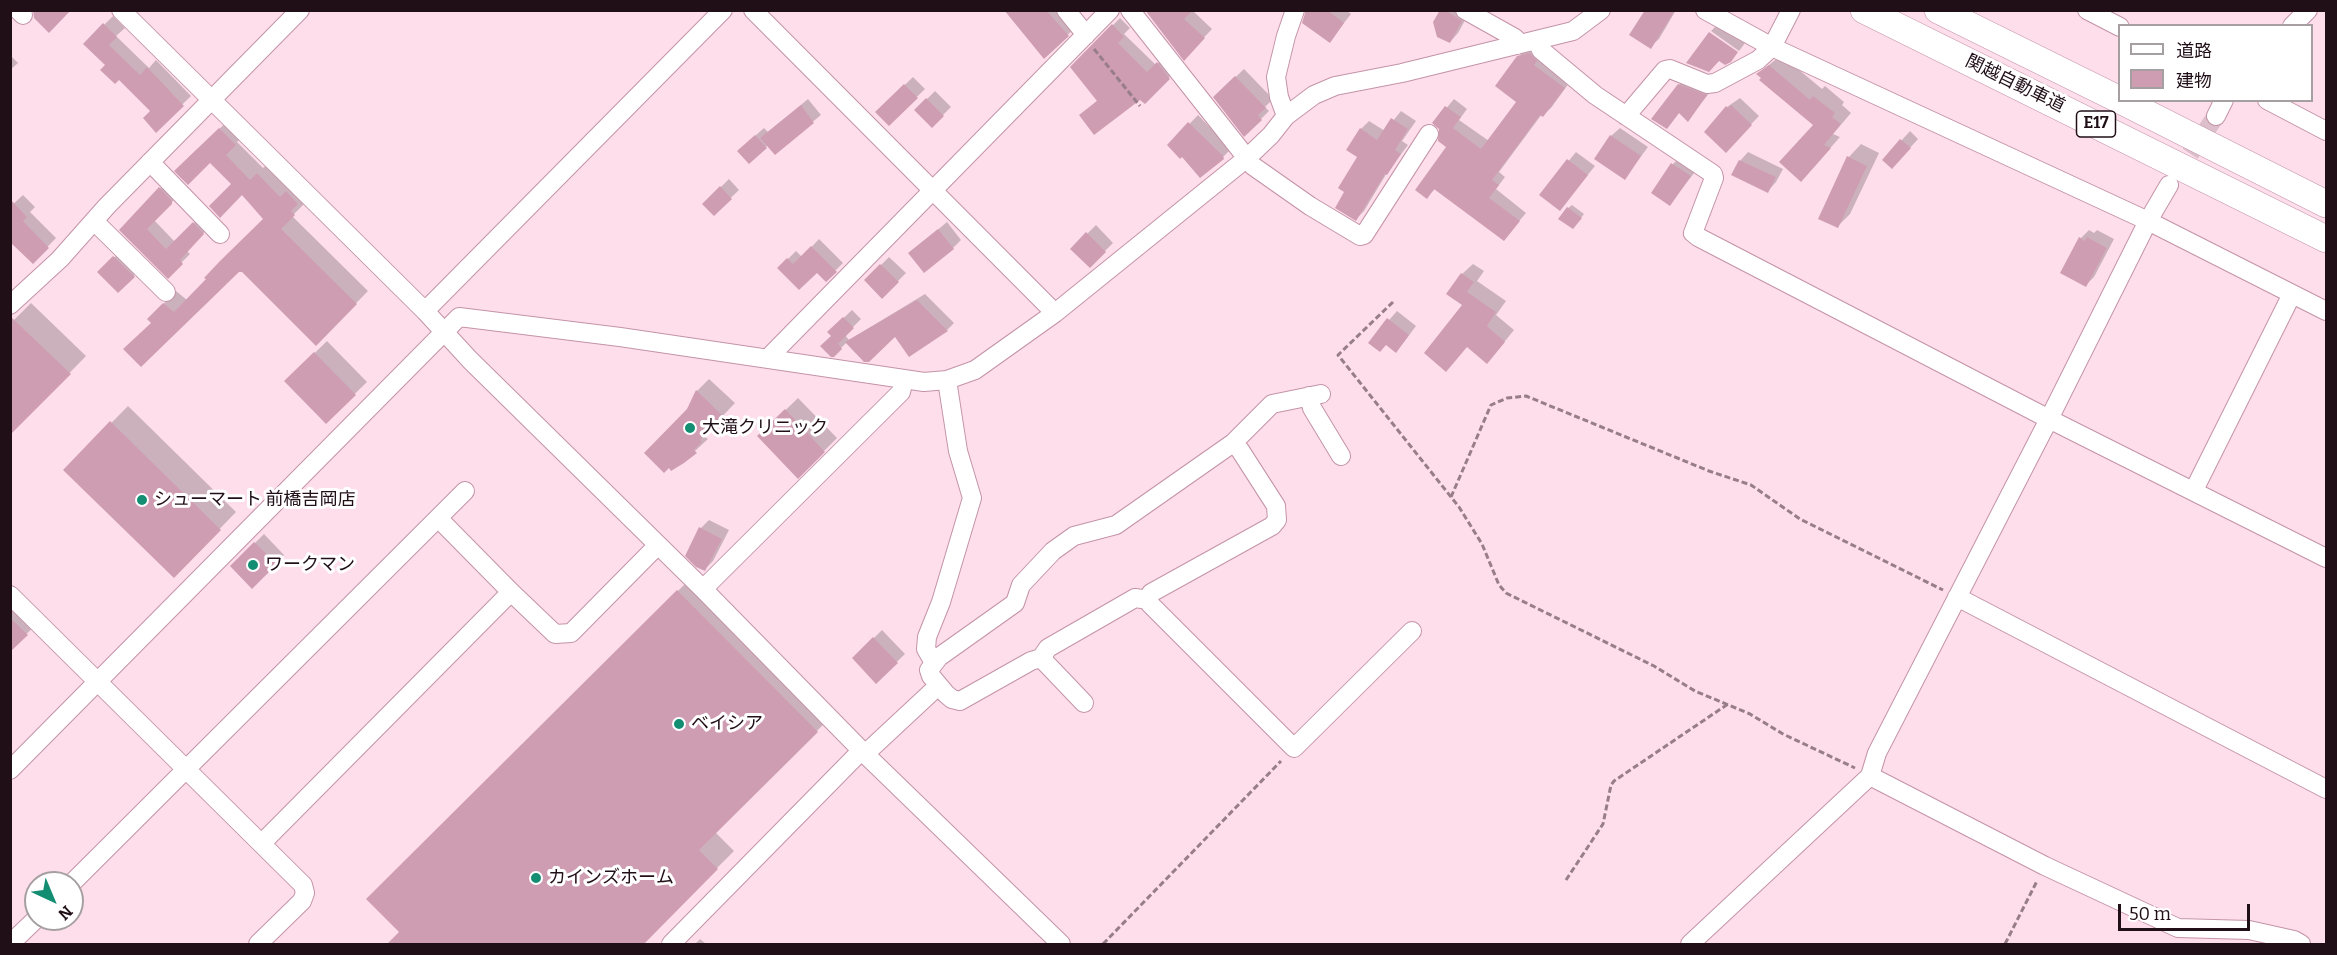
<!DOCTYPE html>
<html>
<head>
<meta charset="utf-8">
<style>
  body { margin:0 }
  #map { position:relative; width:2337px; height:955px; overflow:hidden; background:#fedeeb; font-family:Bitter,"Noto Sans JP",serif }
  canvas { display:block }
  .frame { position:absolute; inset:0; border:12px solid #200f17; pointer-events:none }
  .legend { position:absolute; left:2118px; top:24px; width:195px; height:78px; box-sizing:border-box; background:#fff; border:2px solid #a69fa2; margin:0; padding:8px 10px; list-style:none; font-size:18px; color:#200f17 }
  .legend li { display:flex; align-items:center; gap:12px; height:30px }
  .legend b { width:30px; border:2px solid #a69fa2 }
  .north { position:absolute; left:24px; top:871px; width:60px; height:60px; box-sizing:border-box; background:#fff; border:2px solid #a69fa2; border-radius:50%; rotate:136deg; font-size:16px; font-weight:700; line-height:24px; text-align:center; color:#200f17 }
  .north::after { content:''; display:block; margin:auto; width:21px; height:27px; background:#138e72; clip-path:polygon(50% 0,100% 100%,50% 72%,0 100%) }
  .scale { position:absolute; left:2118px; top:904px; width:132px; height:27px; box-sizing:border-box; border:3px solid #200f17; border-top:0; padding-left:8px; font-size:18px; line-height:21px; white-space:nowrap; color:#200f17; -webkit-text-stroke:4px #fff; paint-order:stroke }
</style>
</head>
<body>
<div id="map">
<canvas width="2337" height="955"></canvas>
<div class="frame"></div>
<ul class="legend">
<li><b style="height:8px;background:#fff"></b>道路</li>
<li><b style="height:16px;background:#cf9db2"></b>建物</li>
</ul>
<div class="north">N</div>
<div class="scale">50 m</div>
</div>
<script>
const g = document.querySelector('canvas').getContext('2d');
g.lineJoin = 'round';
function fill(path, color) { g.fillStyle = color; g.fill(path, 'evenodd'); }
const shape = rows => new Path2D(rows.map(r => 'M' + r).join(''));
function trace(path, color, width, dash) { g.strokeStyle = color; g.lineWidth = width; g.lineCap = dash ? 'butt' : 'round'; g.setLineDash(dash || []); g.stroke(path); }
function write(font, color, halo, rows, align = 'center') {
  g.font = font + ' Bitter,"Noto Sans JP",serif'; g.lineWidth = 6; g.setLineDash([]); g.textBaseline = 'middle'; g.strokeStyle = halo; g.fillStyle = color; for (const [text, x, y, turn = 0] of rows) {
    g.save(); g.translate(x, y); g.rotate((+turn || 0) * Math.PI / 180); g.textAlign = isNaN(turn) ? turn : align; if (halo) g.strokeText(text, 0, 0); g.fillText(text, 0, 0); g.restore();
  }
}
fill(shape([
  [1011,10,1061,10,1076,27,1044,57],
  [1147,10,1192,10,1212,29,1192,50],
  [1307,10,1346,10,1351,14,1330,41],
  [1441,10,1466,10,1469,13,1458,33,1450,42],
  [1646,10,1676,10,1659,39,1650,47],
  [113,16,125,28,116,36,149,68,156,60,191,96,156,130,152,111,85,44],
  [1120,18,1130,28,1124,34,1156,65,1166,56,1176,70,1145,102,1140,98,1081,115,1098,100,1072,67],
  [1718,24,1745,43,1739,51,1711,31],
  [1538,46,1572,79,1551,108,1543,115,1542,114,1499,172,1505,177,1496,189,1526,213,1504,239,1436,188,1427,197,1448,147,1441,129,1434,123,1454,99,1467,109,1459,120,1489,141,1519,102,1518,57,1526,49],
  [10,55,18,63,10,70],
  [1781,55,1822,89,1825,86,1844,102,1842,105,1851,113,1833,134,1840,137,1812,169,1815,125,1758,74],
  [1244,69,1273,99,1265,107,1269,111,1261,119,1215,97],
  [913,77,925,89,889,124,877,112],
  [1688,77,1714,87,1688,120,1680,112,1666,128,1679,85],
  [935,91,951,107,932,126,916,110],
  [1740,98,1759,116,1734,142,1727,107],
  [808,99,821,115,775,153,768,145,749,162,747,143,764,128,768,132],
  [1401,111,1416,121,1402,141,1408,145,1388,171,1364,211,1356,219,1346,191,1359,156,1361,129,1369,121,1385,131],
  [1198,115,1231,149,1223,157,1182,155,1169,145],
  [232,117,247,132,237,142,263,168,270,162,306,202,292,216,368,291,316,344,242,270,238,270,141,365,153,322,149,319,176,291,187,300,265,219,210,161,188,158],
  [1620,128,1648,147,1625,178,1611,136],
  [1910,131,1918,139,1900,159,1884,160],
  [1861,144,1879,153,1850,214,1838,226,1849,157],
  [1576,152,1595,166,1560,209,1541,195],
  [1748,152,1783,169,1776,182,1768,191,1740,161],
  [1681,156,1698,168,1670,204,1673,164],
  [729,179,739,190,714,214,704,204],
  [168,180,180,194,154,220,175,242,202,215,211,225,187,251,190,254,168,276,121,230],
  [23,195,35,207,30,212,56,238,33,262,10,207],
  [1572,205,1584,214,1576,224,1568,208],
  [947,222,961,240,953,248,910,253],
  [1096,225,1113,243,1090,266,1072,249],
  [2089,230,2094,233,2097,230,2114,239,2094,277,2086,285,2081,238],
  [819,239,843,263,826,280,817,271,779,268,796,251,802,257],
  [123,249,142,268,118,291,99,272],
  [889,257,906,273,882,297,866,280],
  [1473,264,1484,271,1477,281,1506,301,1496,315,1514,330,1497,351,1468,346,1462,274],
  [925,294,954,323,947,330,909,355,895,335,847,342,834,355,833,336,829,332,852,310,861,319,845,335,849,340],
  [31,303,86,356,10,434,10,324],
  [1397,311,1416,326,1404,342,1396,351,1386,343,1370,342],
  [327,341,367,382,326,422,286,381],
  [709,379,735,403,712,427,714,428,705,437,708,439,683,462,689,410,697,391],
  [798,398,837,438,798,477,759,436],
  [128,406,236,512,174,576,65,470],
  [709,520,729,530,713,561,705,569,701,528],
  [264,534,284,555,252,587,232,566],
  [695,574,834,714,715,832,734,851,641,944,401,931,368,899],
  [10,584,44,617,10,650],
  [882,630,905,654,876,682,854,658],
  [700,939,706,944,695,944]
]), '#0003');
fill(shape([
  [33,10,71,10,49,33,34,18],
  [1004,10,1046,10,1069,36,1044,59],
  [1145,10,1193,10,1184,19,1205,38,1184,61],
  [1306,10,1327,10,1344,23,1330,43,1302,23],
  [1440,10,1445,10,1462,21,1450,43,1437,37,1433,22],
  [1645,10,1675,10,1651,49,1629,35],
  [103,23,117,37,109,45,140,75,147,67,184,106,156,133,143,118,150,111,119,80,115,84,100,70,105,65,83,44],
  [1112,24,1124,37,1118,43,1147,72,1157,62,1170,79,1145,104,1140,100,1094,135,1079,115,1097,101,1070,67],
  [1709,32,1738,52,1731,62,1725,65,1719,61,1709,72,1686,63],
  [1530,53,1537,61,1534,65,1565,88,1543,117,1540,115,1492,180,1499,185,1489,198,1520,221,1504,241,1434,189,1427,199,1415,190,1446,147,1438,141,1439,129,1432,123,1445,106,1461,117,1453,128,1481,149,1516,102,1495,86,1517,56],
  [1769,65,1810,100,1813,96,1835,113,1832,117,1841,124,1824,145,1831,148,1801,182,1779,162,1813,125,1759,80,1761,78,1756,74],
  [1235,76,1266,108,1258,115,1262,120,1244,137,1213,97],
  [904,84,918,98,889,126,875,112],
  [1678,84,1707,95,1688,122,1679,113,1667,129,1651,119],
  [926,98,944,116,932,128,914,110],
  [801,105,814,123,775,155,760,138],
  [1731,105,1752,125,1726,153,1704,132,1726,106,1728,108],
  [1391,118,1408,129,1395,150,1401,154,1387,175,1385,174,1356,221,1335,208,1344,192,1338,188,1357,157,1346,150,1360,128,1377,140],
  [1188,122,1223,156,1224,159,1200,178,1182,157,1180,159,1167,145],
  [219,128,236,145,226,155,250,180,257,173,280,197,286,191,298,204,291,211,295,215,281,229,357,304,316,346,242,272,239,272,141,367,123,349,151,323,147,319,163,303,174,312,206,279,204,278,220,261,263,219,242,195,220,218,209,206,231,184,210,163,188,185,174,171],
  [755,135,767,148,749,164,737,151],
  [1610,135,1641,156,1625,180,1594,159],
  [1900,139,1911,148,1892,169,1882,160],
  [1847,156,1867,166,1838,228,1818,219],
  [1567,159,1588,175,1560,211,1539,195],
  [1739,160,1776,177,1768,193,1731,175],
  [1671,163,1691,176,1670,206,1651,193],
  [720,186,732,199,714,216,702,204],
  [159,187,172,201,172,204,147,229,166,249,193,222,204,234,180,260,183,264,168,279,119,230],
  [10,199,27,217,23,221,49,248,33,264,10,242],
  [1567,207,1582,218,1573,229,1558,219],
  [938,229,954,249,924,273,908,253],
  [1086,232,1106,252,1090,268,1070,249],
  [2079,237,2085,241,2087,237,2107,248,2086,287,2060,273],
  [811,246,837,272,826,282,817,273,799,290,777,268,787,258,793,264],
  [113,256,135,277,118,293,97,272],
  [880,264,899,282,882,299,864,280],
  [1461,273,1474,282,1467,292,1496,312,1487,326,1505,342,1487,364,1467,347,1446,372,1424,353,1462,305,1446,294],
  [917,300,948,331,909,357,895,337,869,362,864,362,845,342],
  [10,316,71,374,10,435],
  [843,317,854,328,838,344,837,342,842,349,834,357,831,357,820,346,831,336,827,332],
  [1387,318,1409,335,1396,353,1386,345,1380,352,1368,343],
  [314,352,356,395,326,424,284,381],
  [696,390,723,416,700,440,702,442,694,450,697,453,684,463,671,471,669,468,664,473,644,453,687,409],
  [785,409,825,452,798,479,757,436],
  [110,421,221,530,174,578,63,470],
  [699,527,722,539,705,571,696,567,685,556],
  [254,542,277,564,252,589,230,566],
  [677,590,818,732,699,850,718,869,643,945,386,945,399,932,366,899],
  [10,618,28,635,10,652],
  [873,637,898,663,876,684,852,658]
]), '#cf9db2');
trace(shape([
  [2175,176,2216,116]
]), '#ddbfcb', 18, [18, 9]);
const minor = shape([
  [18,10,23,15],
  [121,10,425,311,470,360,703,589,865,754,1061,944],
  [753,10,1055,313],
  [1066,10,1086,35],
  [1130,10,1253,166,1310,206,1360,236,1364,235,1429,134],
  [1465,10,1515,38,1517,45],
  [1705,10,1772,47,2148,221,2326,311],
  [2087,10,2120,27],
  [2292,26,2308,10],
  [1537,41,1541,50,1595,95,1713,174,1714,178,1693,233,1698,237,2049,419,2326,558],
  [2267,100,2326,131],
  [1286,116,1279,97,1276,77,1286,36,1295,10],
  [1626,116,1665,70,1670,69,1707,84,1715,83,1758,60,1772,47,1791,10],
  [2216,116,2224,100],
  [150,162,220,234],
  [94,221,166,292],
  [10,305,60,259,107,206,300,10],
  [425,311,723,10],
  [772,359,772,354,1110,10],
  [1309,396,1312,408,1341,456],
  [1233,443,1240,450,1276,506,1277,520,1272,526,1151,593,1149,597,1150,604,1294,748,1412,631],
  [2194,490,2292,294],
  [438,518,511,592],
  [703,589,901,392,904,379],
  [10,595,303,885,305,893,302,901,258,944],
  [1957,597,2326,789],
  [1149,600,1135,598,1048,648,1041,658,1031,661,960,701,952,699,946,694,931,676,929,670,939,657,1015,603,1021,585,1053,551,1074,536,1116,525,1233,443,1272,404,1321,394],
  [1041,658,1084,703],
  [933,661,926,649,927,637,941,602,972,498,958,451,947,380],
  [865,754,938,686],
  [10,770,459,317,620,337,904,379,924,382,947,380,975,370,1055,313,1247,158,1271,135,1286,116,1314,95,1335,86,1402,73,1573,31,1601,10],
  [1870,776,2045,866,2178,928,2249,930,2294,940,2301,944],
  [262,843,511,592,555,634,571,633,657,546],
  [72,883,465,491],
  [10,944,36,919],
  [671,944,862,750],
  [1690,944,1870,776,1877,753,2049,419,2148,221,2169,185]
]);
const highway = shape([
  [1864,10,2326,239],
  [1938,10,2120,100],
  [2120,100,2326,204]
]);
trace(minor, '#c493a8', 20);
trace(highway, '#c493a8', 28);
trace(shape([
  [1094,49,1140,106],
  [1393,302,1338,355,1459,507,1482,544,1499,585,1506,593,1654,666,1695,691,1750,714,1783,734,1855,768],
  [1451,497,1491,405,1507,398,1526,396,1709,471,1751,485,1800,519,1943,590],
  [1566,880,1603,824,1611,785,1614,781,1728,704],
  [1103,944,1281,761],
  [2005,944,2037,881]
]), '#977e88', 3, [6, 3]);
trace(minor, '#fff', 18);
trace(highway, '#fff', 27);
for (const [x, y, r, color] of [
  [690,428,6,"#138e72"],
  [142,500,6,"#138e72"],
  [253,565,6,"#138e72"],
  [679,724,6,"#138e72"],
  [536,878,6,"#138e72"]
]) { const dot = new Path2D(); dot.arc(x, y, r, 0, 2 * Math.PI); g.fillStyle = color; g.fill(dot); trace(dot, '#fff', 2); }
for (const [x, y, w] of [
  [2096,124,39]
]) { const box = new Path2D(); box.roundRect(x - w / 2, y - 13, w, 26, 4.5); g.fillStyle = '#fff'; g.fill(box); trace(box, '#200f17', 1.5); }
write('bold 16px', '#200f17', null, [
  ["E17",2096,124]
]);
write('18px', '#200f17', '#fff', [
  ["関越自動車道",2015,84,26]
]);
write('18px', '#200f17', '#fff', [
  ["大滝クリニック",702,428],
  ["シューマート 前橋吉岡店",154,500],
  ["ワークマン",265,565],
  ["ベイシア",691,724],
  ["カインズホーム",548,878]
], 'left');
</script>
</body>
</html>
